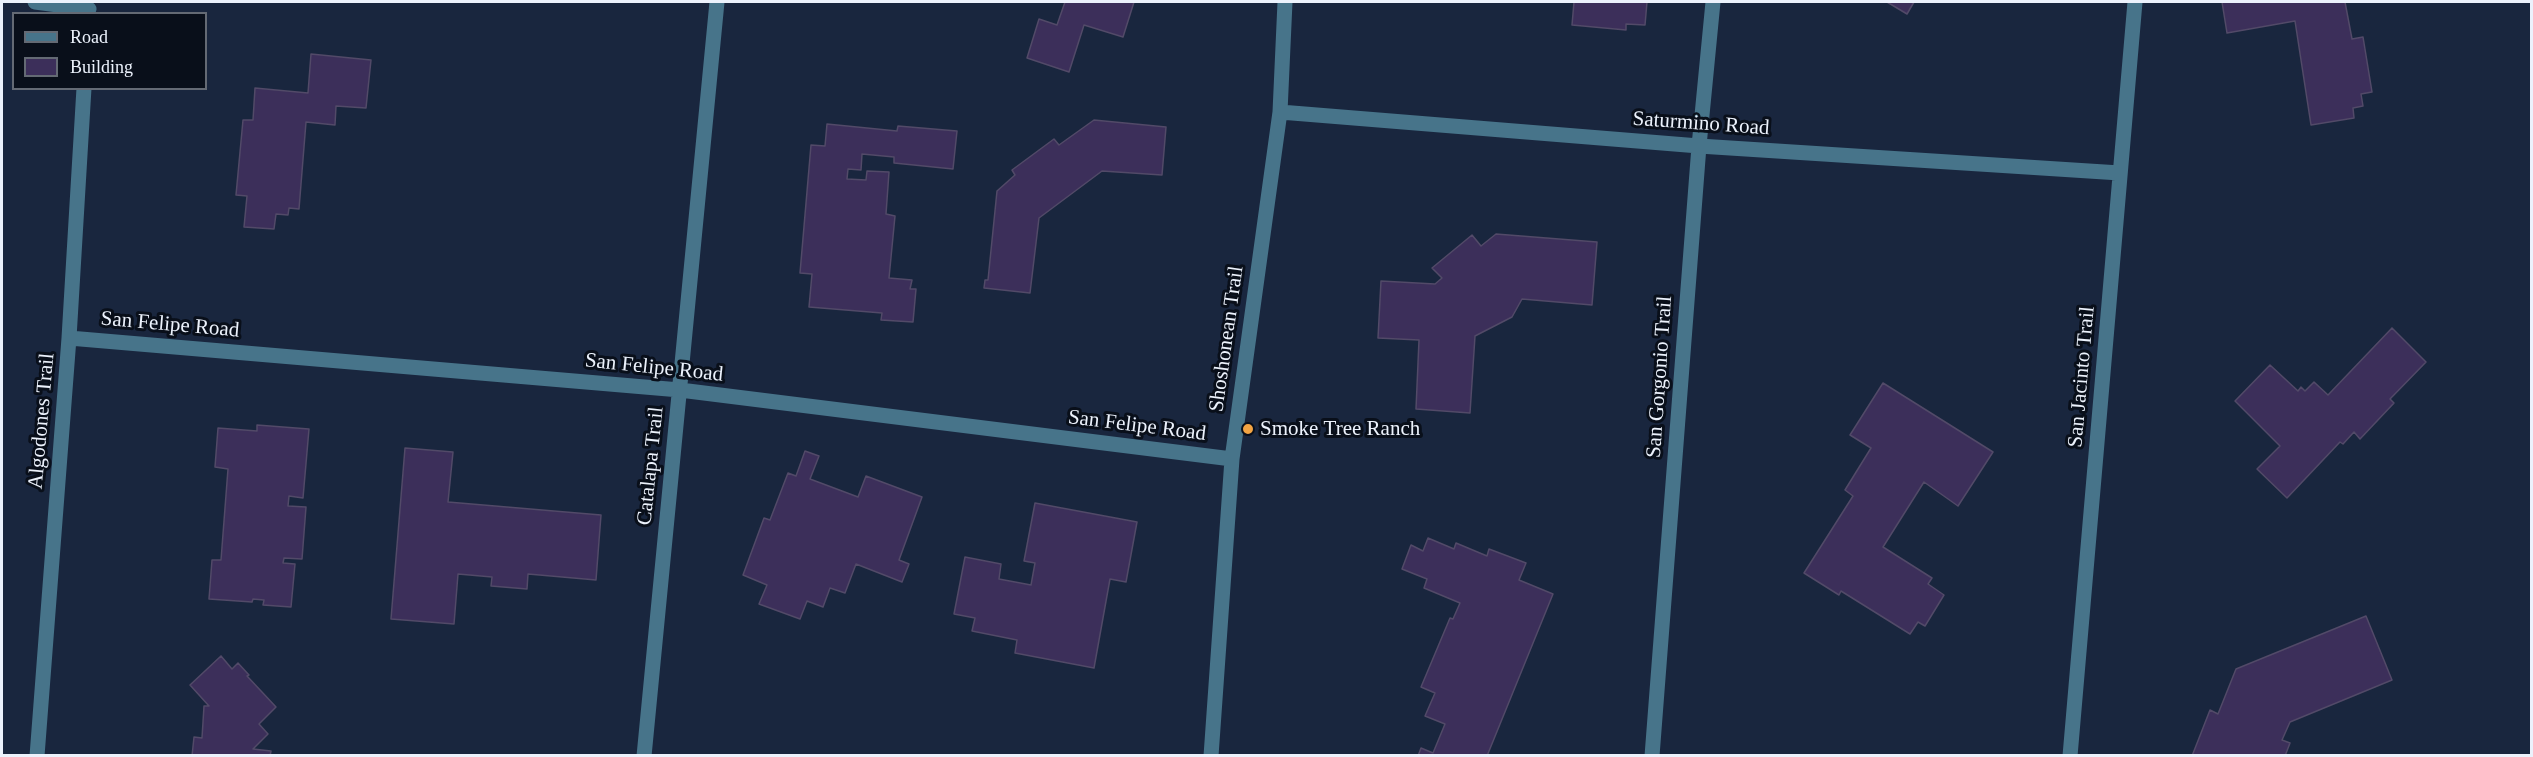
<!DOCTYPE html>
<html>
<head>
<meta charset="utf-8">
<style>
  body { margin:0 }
  #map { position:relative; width:2533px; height:757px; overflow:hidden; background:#19263e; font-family:Georgia,serif }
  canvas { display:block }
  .frame { position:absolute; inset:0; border:3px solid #ecf2fc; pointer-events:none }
  .legend { position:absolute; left:12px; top:12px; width:195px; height:78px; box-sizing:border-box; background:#090f1a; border:2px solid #646a74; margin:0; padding:8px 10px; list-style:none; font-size:18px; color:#ecf2fc }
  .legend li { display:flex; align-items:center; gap:12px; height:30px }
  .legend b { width:30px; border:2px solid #646a74 }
</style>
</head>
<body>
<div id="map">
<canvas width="2533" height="757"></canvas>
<div class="frame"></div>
<ul class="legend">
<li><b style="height:8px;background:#47748a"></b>Road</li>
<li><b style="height:16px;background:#3c2f5a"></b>Building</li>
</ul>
</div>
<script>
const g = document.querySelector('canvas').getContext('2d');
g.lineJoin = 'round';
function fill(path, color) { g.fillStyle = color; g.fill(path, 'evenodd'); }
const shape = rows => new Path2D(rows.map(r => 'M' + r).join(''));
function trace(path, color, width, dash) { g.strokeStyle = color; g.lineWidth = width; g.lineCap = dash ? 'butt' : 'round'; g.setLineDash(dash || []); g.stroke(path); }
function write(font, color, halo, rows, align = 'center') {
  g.font = font + ' Georgia,serif'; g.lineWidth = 6; g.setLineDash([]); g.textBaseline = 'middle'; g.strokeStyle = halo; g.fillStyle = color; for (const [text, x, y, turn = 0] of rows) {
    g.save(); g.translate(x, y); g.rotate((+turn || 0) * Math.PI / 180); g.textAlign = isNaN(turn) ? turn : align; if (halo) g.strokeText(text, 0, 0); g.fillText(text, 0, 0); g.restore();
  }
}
const building = shape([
  [1065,2,1134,2,1123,37,1084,25,1069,72,1027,58,1039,19,1057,25,1065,2],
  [1574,2,1647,2,1645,25,1626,24,1626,30,1572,25,1574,2],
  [1887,2,1914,2,1907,14,1887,2],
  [2222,2,2345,2,2352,39,2363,37,2372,92,2361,94,2363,106,2353,108,2354,118,2311,125,2295,21,2227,33,2222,2],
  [311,54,371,60,366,108,336,106,335,125,306,122,299,209,289,208,288,215,276,214,274,229,244,227,247,196,236,195,243,120,253,120,255,88,308,93,311,54],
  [1094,120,1166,127,1162,175,1102,171,1039,218,1030,293,984,288,985,280,988,280,997,191,1015,175,1012,170,1054,139,1059,145,1094,120],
  [827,124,897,131,898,126,957,131,953,169,894,163,894,157,862,154,861,170,848,169,847,179,866,180,867,171,889,172,886,214,895,216,889,278,912,280,910,289,916,289,913,322,881,320,882,313,809,307,812,274,800,273,811,145,825,146,827,124],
  [1496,234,1597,242,1592,305,1522,299,1512,317,1475,336,1470,413,1416,409,1419,340,1378,338,1381,281,1435,284,1442,278,1432,268,1472,235,1481,246,1496,234],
  [2392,328,2426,362,2390,399,2394,403,2360,439,2354,432,2343,444,2340,442,2287,498,2257,469,2280,446,2235,401,2270,365,2298,391,2301,387,2305,391,2314,382,2328,395,2392,328],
  [1883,383,1993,452,1958,506,1924,482,1883,547,1932,578,1928,584,1944,595,1925,626,1918,622,1910,634,1841,591,1839,595,1804,573,1853,496,1845,490,1871,448,1850,435,1883,383],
  [257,425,309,429,303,498,289,496,288,506,306,507,302,559,284,558,283,563,295,564,291,607,263,605,264,600,253,599,252,602,209,599,212,560,221,560,228,469,215,467,218,428,257,431,257,425],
  [405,448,453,452,448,502,601,515,596,580,528,574,527,589,491,586,492,577,458,574,454,624,391,619,405,448],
  [805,451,819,456,810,479,858,497,866,476,922,497,899,560,909,564,902,582,856,564,845,593,830,588,823,607,807,601,800,619,759,604,767,585,743,575,764,518,770,520,788,473,796,476,805,451],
  [1035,503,1137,522,1126,582,1110,579,1094,668,1015,653,1017,640,972,631,975,618,954,614,965,557,1001,564,999,579,1031,585,1035,563,1024,561,1035,503],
  [1428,538,1454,549,1456,543,1487,556,1489,549,1526,563,1519,580,1553,594,1487,756,1418,756,1421,748,1433,753,1445,724,1425,716,1435,693,1421,687,1450,618,1453,619,1460,603,1424,588,1427,579,1402,569,1411,545,1423,551,1428,538],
  [2366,616,2392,680,2290,722,2282,740,2290,743,2285,756,2192,756,2210,710,2218,714,2236,669,2366,616],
  [221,656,232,669,238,663,249,675,247,676,276,707,259,724,268,734,253,749,271,751,270,756,192,756,194,737,202,738,204,706,209,706,190,685,221,656]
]);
fill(building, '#3c2f5a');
trace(building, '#524a68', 1.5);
trace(shape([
  [35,2,89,9],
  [1280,112,1699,146,2120,173],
  [69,338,680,390,1232,459],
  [37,756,69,338,84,88],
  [644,756,717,2],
  [1211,756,1232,459,1280,112,1285,2],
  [1652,756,1699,146,1713,2],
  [2070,756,2135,2]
]), '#47748a', 15);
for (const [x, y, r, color] of [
  [1248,429,6,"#f3a443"]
]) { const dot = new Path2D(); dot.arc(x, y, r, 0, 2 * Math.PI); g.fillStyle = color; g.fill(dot); trace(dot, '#090f1a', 2); }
write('21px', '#ecf2fc', '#090f1a', [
  ["Saturmino Road",1701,124,4],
  ["San Felipe Road",170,325,5],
  ["Shoshonean Trail",1227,339,-82],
  ["San Felipe Road",654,368,6],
  ["San Gorgonio Trail",1660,377,-86],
  ["San Jacinto Trail",2082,377,-85],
  ["Algodones Trail",42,421,-85],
  ["San Felipe Road",1137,426,7],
  ["Catalapa Trail",651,466,-84]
]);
write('21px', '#ecf2fc', '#090f1a', [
  ["Smoke Tree Ranch",1260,429]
], 'left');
</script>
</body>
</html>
